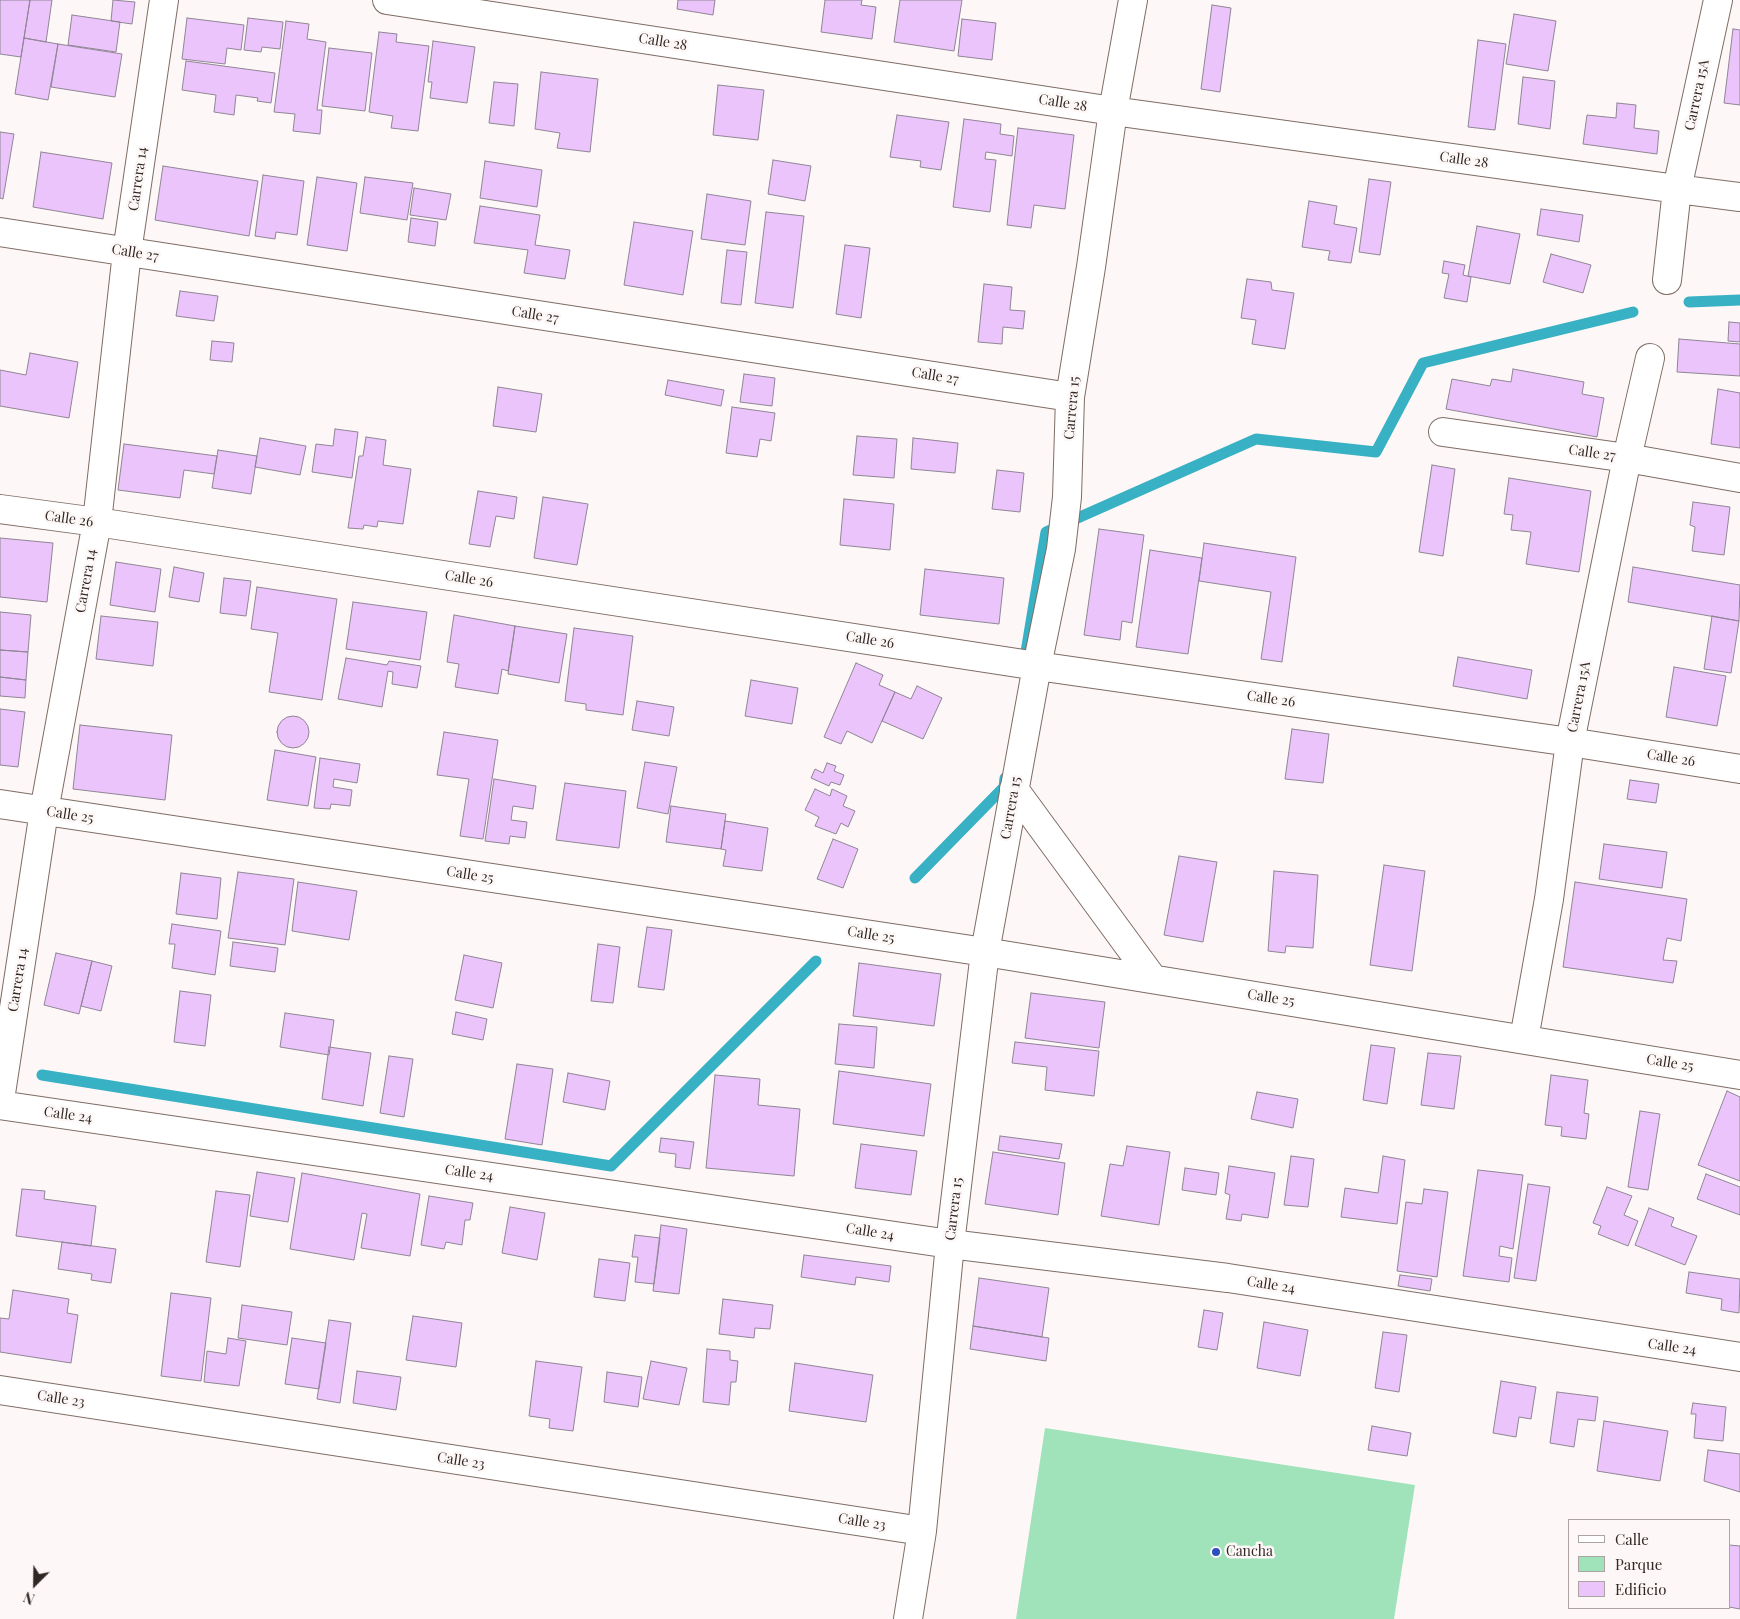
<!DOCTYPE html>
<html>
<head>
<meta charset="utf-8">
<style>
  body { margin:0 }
  #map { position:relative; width:1740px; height:1619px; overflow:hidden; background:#fdf8f7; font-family:"Playfair Display",serif }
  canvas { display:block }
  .legend { position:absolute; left:1568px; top:1519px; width:162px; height:90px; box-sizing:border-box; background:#fdf8f7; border:1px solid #aba4a3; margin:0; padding:6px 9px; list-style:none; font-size:15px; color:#2f2724 }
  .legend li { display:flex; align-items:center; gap:10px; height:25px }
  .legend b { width:25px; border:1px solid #aba4a3 }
  .north { position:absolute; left:10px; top:1559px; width:50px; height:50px; -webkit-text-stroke:4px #fdf8f7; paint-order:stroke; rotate:203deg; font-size:14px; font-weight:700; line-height:20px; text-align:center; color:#2f2724 }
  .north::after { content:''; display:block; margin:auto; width:18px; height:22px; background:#2f2724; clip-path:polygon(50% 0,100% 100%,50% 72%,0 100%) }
</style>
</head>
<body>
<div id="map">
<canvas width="1740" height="1619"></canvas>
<ul class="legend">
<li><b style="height:6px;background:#fff"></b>Calle</li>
<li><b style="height:14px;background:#a0e3ba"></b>Parque</li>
<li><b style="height:14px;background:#eac4fb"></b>Edificio</li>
</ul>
<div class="north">N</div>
</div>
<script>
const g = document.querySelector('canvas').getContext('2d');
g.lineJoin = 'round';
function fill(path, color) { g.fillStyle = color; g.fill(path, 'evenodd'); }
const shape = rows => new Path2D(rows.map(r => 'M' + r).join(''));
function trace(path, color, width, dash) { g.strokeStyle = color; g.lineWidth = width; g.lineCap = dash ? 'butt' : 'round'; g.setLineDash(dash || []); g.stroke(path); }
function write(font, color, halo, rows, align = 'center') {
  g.font = font + ' "Playfair Display",serif'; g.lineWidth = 5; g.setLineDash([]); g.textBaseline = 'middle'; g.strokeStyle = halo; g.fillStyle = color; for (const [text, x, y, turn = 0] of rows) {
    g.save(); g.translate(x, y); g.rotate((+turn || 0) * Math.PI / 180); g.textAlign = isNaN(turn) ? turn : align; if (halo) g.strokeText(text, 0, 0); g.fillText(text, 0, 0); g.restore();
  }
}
fill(shape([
  [1045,1428,1415,1485,1394,1619,1016,1619]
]), '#a0e3ba');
trace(shape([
  [1689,302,1740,300],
  [1024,664,1046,532,1256,439,1376,452,1423,363,1633,312],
  [915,878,1004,787,1005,778],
  [42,1075,611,1166,816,961]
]), '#37b1c3', 11);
const building = shape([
  [0,0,30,0,21,57,0,54,0,0],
  [30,0,52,0,46,42,24,38,30,0],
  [113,0,135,2,132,24,111,21,113,0],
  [678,0,715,0,713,15,677,9,678,0],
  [825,0,862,0,861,5,876,7,872,39,821,32,825,0],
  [900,0,962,0,954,51,894,42,900,0],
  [1212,5,1231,8,1220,92,1201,89,1212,5],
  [1514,14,1556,21,1548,71,1506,64,1514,14],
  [72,15,120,22,116,52,68,45,72,15],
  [187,18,244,25,241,50,227,48,225,64,182,59,187,18],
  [248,18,283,22,280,49,262,47,261,52,244,50,248,18],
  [962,19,996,23,992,60,958,56,962,19],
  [286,21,309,24,307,39,326,42,317,110,322,110,320,134,293,131,295,114,274,112,286,21],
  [1733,29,1740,30,1740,105,1724,103,1733,29],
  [379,32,397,34,396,42,429,46,418,131,391,128,393,116,369,112,379,32],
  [24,38,58,44,48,100,15,94,24,38],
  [1478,40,1506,44,1495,130,1468,127,1478,40],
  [433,41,475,47,467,103,430,98,432,82,428,82,433,41],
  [58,44,122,54,115,97,51,87,58,44],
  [329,48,372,53,365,111,322,106,329,48],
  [186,61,275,73,271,103,257,101,258,98,236,95,234,115,214,112,216,95,182,90,186,61],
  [541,72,598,79,590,152,557,148,560,133,535,129,541,72],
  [1523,77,1555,81,1550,129,1518,124,1523,77],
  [494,82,518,84,514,126,489,123,494,82],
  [718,85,764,90,758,140,713,135,718,85],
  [1617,103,1636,105,1634,128,1659,131,1657,154,1583,144,1587,115,1616,118,1617,103],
  [897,115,949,122,941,170,920,167,921,161,890,157,897,115],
  [964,119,1001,124,1000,134,1014,136,1012,156,986,152,985,159,996,160,990,212,953,207,964,119],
  [1018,128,1074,135,1065,209,1034,205,1031,228,1007,225,1018,128],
  [0,132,14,134,3,199,0,198,0,132],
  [41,152,112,163,103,219,33,207,41,152],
  [773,160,811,166,805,201,768,194,773,160],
  [485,161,542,170,537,207,480,198,485,161],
  [163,166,258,181,249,236,155,220,163,166],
  [263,175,304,181,297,235,276,232,275,239,255,236,263,175],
  [317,177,357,183,347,251,307,245,317,177],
  [365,177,413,183,407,220,360,213,365,177],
  [1369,179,1391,182,1380,255,1359,252,1369,179],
  [414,188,451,194,446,220,410,215,414,188],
  [707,194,751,201,745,245,701,239,707,194],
  [1309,201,1337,206,1334,224,1357,228,1351,263,1328,260,1330,251,1302,247,1309,201],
  [480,206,540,215,535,245,570,250,565,279,524,273,528,250,474,243,480,206],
  [1541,209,1583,215,1579,242,1537,235,1541,209],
  [766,212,804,216,793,308,755,303,766,212],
  [411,218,438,222,435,246,408,242,411,218],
  [634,222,693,231,683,295,624,285,634,222],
  [1477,226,1520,234,1510,284,1468,276,1477,226],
  [845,245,870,248,861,318,836,314,845,245],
  [727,250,747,252,741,305,721,303,727,250],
  [1551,254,1591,265,1583,293,1543,282,1551,254],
  [1444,261,1465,265,1463,275,1471,277,1467,302,1444,298,1449,274,1442,273,1444,261],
  [1247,279,1271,282,1272,290,1294,293,1285,349,1252,344,1256,320,1241,318,1247,279],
  [984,284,1012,287,1010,310,1025,311,1023,329,1003,327,1002,344,978,342,984,284],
  [180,291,218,296,214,321,176,316,180,291],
  [1729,322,1740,323,1740,342,1728,341,1729,322],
  [1679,339,1740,344,1740,376,1677,372,1679,339],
  [212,341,234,343,232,362,210,360,212,341],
  [30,353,78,362,69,418,0,406,0,370,26,375,30,353],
  [1513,369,1584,382,1582,394,1604,398,1597,437,1446,409,1452,379,1490,386,1492,379,1511,382,1513,369],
  [744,374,775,378,772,406,740,402,744,374],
  [668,380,724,390,721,406,665,395,668,380],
  [498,387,542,394,536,432,493,426,498,387],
  [1718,389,1740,393,1740,448,1711,444,1718,389],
  [732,407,775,413,771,441,760,439,757,457,726,453,732,407],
  [335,429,358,432,352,478,312,472,316,444,333,446,335,429],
  [857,436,897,439,894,478,853,475,857,436],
  [366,437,386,440,383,465,411,469,403,524,378,521,377,527,364,525,363,529,348,528,359,456,363,456,366,437],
  [260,438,306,446,300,475,255,467,260,438],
  [913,438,958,443,955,473,911,469,913,438],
  [124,444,217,456,214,474,184,470,180,498,118,490,124,444],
  [218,450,257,456,251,494,212,488,218,450],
  [1432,465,1455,469,1443,556,1419,552,1432,465],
  [997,470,1024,473,1020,512,992,509,997,470],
  [1509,478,1591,491,1579,572,1526,564,1531,532,1511,530,1513,515,1504,514,1509,478],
  [478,491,517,497,514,519,496,516,490,547,469,544,478,491],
  [543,497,588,504,577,565,534,558,543,497],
  [844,499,894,504,890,550,840,545,844,499],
  [1693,502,1730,507,1724,555,1692,551,1695,527,1690,525,1693,502],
  [1099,529,1144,535,1132,623,1122,621,1120,640,1084,635,1099,529],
  [0,538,53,543,47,602,0,597,0,538],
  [1204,543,1296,557,1282,662,1261,659,1271,592,1199,581,1204,543],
  [1150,550,1202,558,1188,654,1136,647,1150,550],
  [116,562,161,569,155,612,110,605,116,562],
  [174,567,204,573,199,602,169,597,174,567],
  [1633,567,1740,585,1739,621,1628,602,1633,567],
  [925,569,1004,578,999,624,920,615,925,569],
  [224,578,251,581,246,616,220,613,224,578],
  [257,587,337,599,322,700,269,692,278,633,251,629,257,587],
  [353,602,427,612,420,660,346,649,353,602],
  [0,612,31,615,28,652,0,650,0,612],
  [454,615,515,626,508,671,502,669,498,694,455,687,459,664,447,662,454,615],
  [101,616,158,622,153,666,96,659,101,616],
  [1712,616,1739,621,1731,673,1704,669,1712,616],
  [515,626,567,634,559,683,508,674,515,626],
  [574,628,633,636,623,715,586,710,586,704,565,701,574,628],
  [0,650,28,652,26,680,0,677,0,650],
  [1458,657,1532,670,1527,699,1453,686,1458,657],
  [346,658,387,665,389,661,421,666,417,688,392,684,393,672,388,671,382,707,338,699,346,658],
  [856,663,883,675,879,685,895,692,872,743,847,731,841,744,824,737,856,663],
  [1674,667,1726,676,1717,726,1666,717,1674,667],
  [0,677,26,680,25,698,0,696,0,677],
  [751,680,798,688,792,724,745,716,751,680],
  [917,686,942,698,923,739,882,721,895,692,911,699,917,686],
  [637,701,674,707,669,736,632,730,637,701],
  [0,709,25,712,18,767,0,765,0,709],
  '277 732a16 16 0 1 1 32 0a16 16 0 1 1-32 0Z',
  [80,725,172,735,165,800,73,789,80,725],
  [1292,729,1329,734,1323,783,1285,779,1292,729],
  [444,732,498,740,483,839,460,836,469,779,437,775,444,732],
  [275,750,316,757,308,806,267,800,275,750],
  [320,758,360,764,357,783,334,779,333,787,352,790,350,806,331,804,330,809,314,808,320,758],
  [645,762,677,767,668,814,637,808,645,762],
  [827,763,836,766,834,771,844,775,840,785,831,782,829,786,811,778,815,769,823,773,827,763],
  [494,779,536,786,533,809,513,806,511,820,527,822,525,838,510,836,509,844,485,841,494,779],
  [1630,780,1659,784,1656,803,1627,799,1630,780],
  [565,783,626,791,619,848,556,840,565,783],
  [815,789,830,796,832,789,847,796,843,806,855,811,848,827,841,823,836,834,815,826,819,817,805,810,815,789],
  [671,806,726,814,721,849,666,842,671,806],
  [725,821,768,828,762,871,723,866,726,850,721,849,725,821],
  [833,839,858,849,843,888,817,879,833,839],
  [1604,844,1667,852,1662,888,1599,879,1604,844],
  [1179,856,1217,862,1203,942,1164,935,1179,856],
  [1384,865,1425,871,1412,971,1370,965,1384,865],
  [1274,871,1318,875,1313,948,1286,946,1285,953,1268,951,1274,871],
  [238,872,294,879,285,945,228,938,238,872],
  [181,873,221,878,217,919,176,914,181,873],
  [298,882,357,891,349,940,292,931,298,882],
  [1575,882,1687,899,1681,941,1667,938,1663,960,1677,961,1673,983,1563,967,1575,882],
  [172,924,221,931,215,975,172,968,175,944,169,944,172,924],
  [647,927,672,930,664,990,638,987,647,927],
  [233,942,278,948,275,972,230,966,233,942],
  [598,944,620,947,613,1003,591,1001,598,944],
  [56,953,92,961,79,1014,44,1005,56,953],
  [464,955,502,963,493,1008,455,1000,464,955],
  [92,961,112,966,101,1011,81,1006,92,961],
  [859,963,941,974,934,1026,853,1016,859,963],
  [180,991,211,995,205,1046,174,1042,180,991],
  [1031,993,1105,1002,1099,1048,1025,1038,1031,993],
  [456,1012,487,1019,483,1040,452,1034,456,1012],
  [285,1013,334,1020,329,1055,280,1047,285,1013],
  [839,1024,877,1027,874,1068,835,1064,839,1024],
  [1015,1042,1099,1051,1094,1096,1045,1090,1047,1067,1012,1063,1015,1042],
  [1371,1045,1395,1048,1387,1104,1363,1100,1371,1045],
  [329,1047,371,1053,363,1106,322,1099,329,1047],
  [1428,1053,1461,1056,1454,1109,1421,1105,1428,1053],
  [389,1056,413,1059,404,1117,380,1113,389,1056],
  [517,1064,553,1069,542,1145,505,1139,517,1064],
  [839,1071,931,1084,924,1136,833,1124,839,1071],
  [568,1073,610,1081,605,1110,563,1102,568,1073],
  [715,1075,760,1079,758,1105,800,1109,794,1176,706,1168,715,1075],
  [1551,1075,1588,1080,1584,1113,1589,1114,1586,1139,1561,1136,1562,1127,1545,1125,1551,1075],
  [1727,1091,1740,1097,1740,1181,1698,1165,1727,1091],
  [1257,1092,1298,1099,1293,1128,1251,1119,1257,1092],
  [1640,1111,1660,1114,1648,1190,1628,1187,1640,1111],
  [1000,1136,1062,1144,1059,1159,998,1150,1000,1136],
  [661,1138,694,1142,690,1169,675,1167,676,1154,659,1152,661,1138],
  [861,1144,917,1151,911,1195,855,1188,861,1144],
  [1127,1146,1170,1152,1159,1225,1101,1216,1110,1164,1123,1166,1127,1146],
  [993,1152,1065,1163,1058,1215,985,1204,993,1152],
  [1291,1156,1314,1159,1308,1207,1284,1205,1291,1156],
  [1383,1156,1405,1160,1397,1224,1341,1217,1345,1188,1378,1193,1383,1156],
  [1229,1166,1275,1173,1268,1218,1242,1214,1241,1221,1226,1219,1230,1195,1225,1193,1229,1166],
  [1185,1168,1219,1173,1216,1195,1182,1190,1185,1168],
  [1478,1170,1523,1175,1513,1249,1500,1246,1499,1256,1512,1258,1509,1282,1463,1276,1478,1170],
  [257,1172,295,1178,288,1222,250,1216,257,1172],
  [302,1173,420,1194,410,1256,361,1248,367,1214,362,1213,354,1260,290,1249,302,1173],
  [1706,1174,1740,1187,1740,1215,1697,1199,1706,1174],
  [1528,1184,1550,1187,1536,1281,1514,1278,1528,1184],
  [1607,1187,1632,1196,1624,1215,1638,1221,1628,1246,1598,1234,1601,1226,1593,1223,1607,1187],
  [22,1189,45,1191,44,1199,96,1206,91,1246,16,1236,22,1189],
  [1424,1189,1448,1192,1437,1277,1397,1271,1406,1202,1422,1204,1424,1189],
  [216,1191,250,1195,240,1267,206,1262,216,1191],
  [429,1196,473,1203,470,1220,465,1220,462,1245,446,1242,444,1249,421,1245,429,1196],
  [510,1207,545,1213,537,1260,502,1253,510,1207],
  [1649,1208,1674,1218,1671,1226,1697,1236,1685,1265,1635,1245,1649,1208],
  [661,1225,687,1229,679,1294,653,1291,661,1225],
  [635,1235,660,1238,654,1284,635,1282,638,1257,632,1257,635,1235],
  [62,1242,116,1249,111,1283,91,1280,92,1274,58,1269,62,1242],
  [804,1255,891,1266,889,1282,856,1277,855,1285,801,1277,804,1255],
  [599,1259,630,1263,625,1301,594,1297,599,1259],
  [1689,1272,1740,1279,1739,1313,1721,1310,1722,1299,1686,1293,1689,1272],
  [1400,1275,1432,1279,1430,1291,1398,1286,1400,1275],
  [979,1278,1049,1288,1042,1337,973,1326,979,1278],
  [13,1290,69,1299,67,1313,78,1315,71,1363,0,1352,0,1318,9,1319,13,1290],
  [171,1293,211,1298,201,1381,161,1376,171,1293],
  [723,1299,773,1305,770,1329,755,1328,754,1338,719,1334,723,1299],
  [242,1305,292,1312,287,1345,238,1338,242,1305],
  [1204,1310,1223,1313,1217,1350,1198,1347,1204,1310],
  [413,1316,462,1323,456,1367,406,1360,413,1316],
  [329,1320,351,1323,340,1403,317,1399,329,1320],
  [1264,1322,1308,1330,1300,1376,1257,1368,1264,1322],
  [973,1326,1049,1338,1046,1361,970,1349,973,1326],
  [1383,1332,1407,1335,1399,1392,1375,1388,1383,1332],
  [228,1338,246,1341,239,1386,204,1382,207,1351,226,1354,228,1338],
  [292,1338,326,1343,319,1389,285,1384,292,1338],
  [707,1349,730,1351,730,1360,738,1361,736,1382,731,1382,729,1405,703,1402,707,1349],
  [536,1361,582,1367,573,1431,549,1428,550,1419,529,1416,536,1361],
  [651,1361,687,1368,679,1405,643,1399,651,1361],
  [795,1363,873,1375,866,1422,789,1411,795,1363],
  [357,1371,401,1377,396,1410,353,1403,357,1371],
  [607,1372,642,1377,638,1407,604,1402,607,1372],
  [1501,1381,1536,1387,1531,1419,1519,1417,1516,1437,1493,1433,1501,1381],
  [1557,1392,1598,1397,1595,1421,1578,1419,1574,1447,1550,1443,1557,1392],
  [1693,1403,1726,1407,1723,1441,1694,1438,1696,1414,1691,1414,1693,1403],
  [1604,1421,1668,1431,1660,1481,1597,1471,1604,1421],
  [1372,1426,1411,1433,1407,1456,1368,1450,1372,1426],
  [1708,1450,1740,1454,1740,1492,1704,1481,1708,1450],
  [1729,1545,1740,1546,1740,1609,1729,1607,1729,1545]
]);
fill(building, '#eac4fb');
trace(building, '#908595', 1);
const minor = shape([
  [387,0,1113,111,1677,189,1740,197],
  [0,232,1070,397],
  [1667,280,1677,189,1718,0],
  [1443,432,1627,458,1740,478],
  [0,509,97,522,1037,666,1570,742,1740,769],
  [1014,789,1153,979],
  [0,804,985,952,1740,1075],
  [1524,1039,1549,899,1570,742,1627,458,1650,358],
  [0,1100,44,811,97,522,127,252,164,0],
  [0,1105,950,1244,1228,1278,1740,1357],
  [0,1390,922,1531],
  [908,1619,922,1531,950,1244,985,952,1037,666,1061,549,1067,497,1070,397,1091,267,1113,111,1133,0]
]);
trace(minor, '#7f6d65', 30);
trace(minor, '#fff', 28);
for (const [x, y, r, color] of [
  [1216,1552,5,"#2b51c0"]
]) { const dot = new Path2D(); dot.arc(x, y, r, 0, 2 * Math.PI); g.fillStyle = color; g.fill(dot); trace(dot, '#fdf8f7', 2); }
write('14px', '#2f2724', '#fdf8f7', [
  ["Calle 28",663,42,9],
  ["Carrera 15A",1697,95,-78],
  ["Calle 28",1063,103,9],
  ["Calle 28",1464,160,8],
  ["Carrera 14",138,179,-82],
  ["Calle 27",135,253,9],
  ["Calle 27",535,315,9],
  ["Calle 27",935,376,9],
  ["Carrera 15",1072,408,-85],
  ["Calle 27",1592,453,8],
  ["Calle 26",69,519,8],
  ["Calle 26",469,579,9],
  ["Carrera 14",86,581,-80],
  ["Calle 26",870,640,9],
  ["Carrera 15A",1579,697,-79],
  ["Calle 26",1271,699,8],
  ["Calle 26",1671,758,9],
  ["Carrera 15",1011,808,-80],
  ["Calle 25",70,815,9],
  ["Calle 25",470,875,9],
  ["Calle 25",871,935,9],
  ["Carrera 14",18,980,-81],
  ["Calle 25",1271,998,9],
  ["Calle 25",1670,1063,9],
  ["Calle 24",68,1115,8],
  ["Calle 24",469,1173,8],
  ["Carrera 15",954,1209,-83],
  ["Calle 24",870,1232,9],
  ["Calle 24",1271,1285,9],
  ["Calle 24",1672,1347,8],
  ["Calle 23",61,1399,9],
  ["Calle 23",461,1461,9],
  ["Calle 23",862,1522,9]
]);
write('14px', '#2f2724', '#fdf8f7', [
  ["Cancha",1226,1552]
], 'left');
</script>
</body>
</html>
